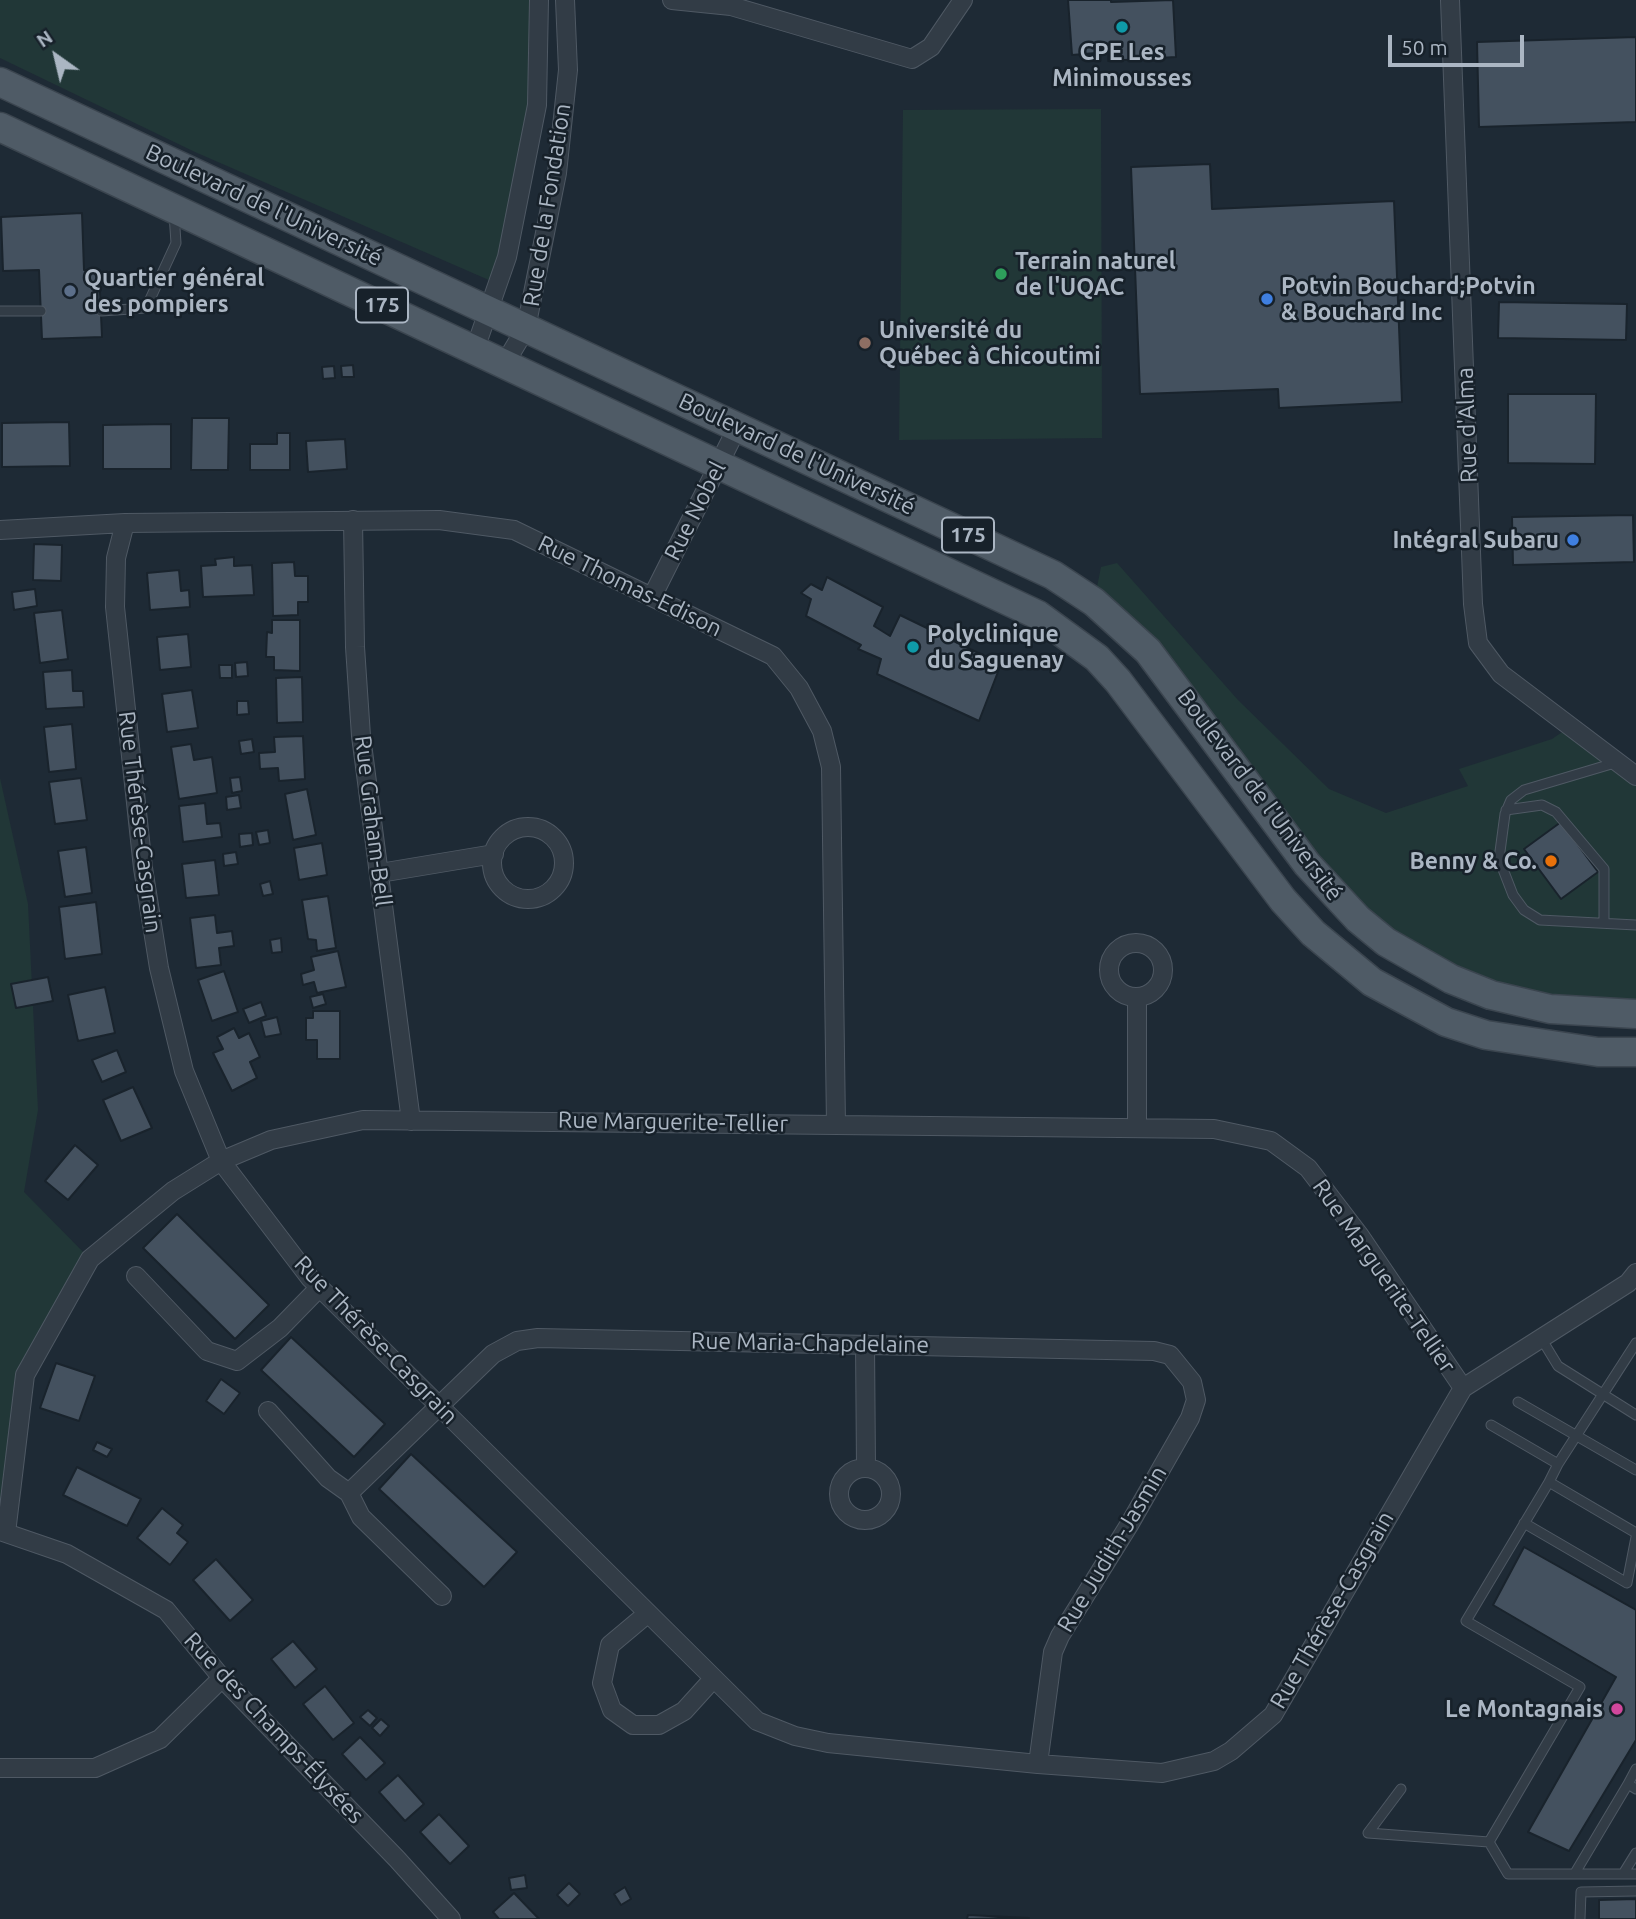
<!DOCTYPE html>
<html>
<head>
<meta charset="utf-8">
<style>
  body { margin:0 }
  #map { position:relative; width:1636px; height:1919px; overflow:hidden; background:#1e2a35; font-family:Ubuntu,sans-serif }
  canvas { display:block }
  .north { position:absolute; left:21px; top:21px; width:70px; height:70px; -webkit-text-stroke:5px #17212a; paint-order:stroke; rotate:326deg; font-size:19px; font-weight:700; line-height:28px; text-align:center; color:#abb6c3 }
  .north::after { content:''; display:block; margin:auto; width:24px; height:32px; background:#abb6c3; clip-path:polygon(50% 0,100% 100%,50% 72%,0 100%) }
  .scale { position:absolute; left:1388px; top:35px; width:136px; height:32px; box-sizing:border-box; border:4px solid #abb6c3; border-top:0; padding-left:9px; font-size:21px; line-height:24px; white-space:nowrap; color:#abb6c3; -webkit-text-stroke:5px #17212a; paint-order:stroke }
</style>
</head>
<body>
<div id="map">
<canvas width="1636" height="1919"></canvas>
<div class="north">N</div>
<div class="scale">50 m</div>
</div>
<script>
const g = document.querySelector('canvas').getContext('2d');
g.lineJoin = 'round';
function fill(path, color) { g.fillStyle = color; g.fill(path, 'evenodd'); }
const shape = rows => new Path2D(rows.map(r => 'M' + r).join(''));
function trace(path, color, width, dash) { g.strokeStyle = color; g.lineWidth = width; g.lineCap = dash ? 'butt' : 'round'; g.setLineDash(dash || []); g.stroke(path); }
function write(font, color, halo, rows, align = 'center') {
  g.font = font + ' Ubuntu,sans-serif'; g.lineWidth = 5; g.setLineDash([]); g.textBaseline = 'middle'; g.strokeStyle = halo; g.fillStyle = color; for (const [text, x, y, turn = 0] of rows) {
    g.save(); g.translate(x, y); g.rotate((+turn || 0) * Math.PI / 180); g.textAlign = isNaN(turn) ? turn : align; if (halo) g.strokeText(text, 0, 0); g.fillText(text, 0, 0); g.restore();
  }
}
fill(shape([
  [0,0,539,0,537,105,498,284,195,152,0,58],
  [1101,109,1102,438,899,440,903,110],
  [1117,563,1238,700,1329,789,1386,813,1468,786,1459,769,1552,739,1571,726,1636,776,1636,1014,1550,1009,1386,942,1094,602,1101,567],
  [0,778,28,904,38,1110,24,1192,90,1259,25,1375,0,1518]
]), '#213737');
const building = shape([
  [1068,0,1111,0,1111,2,1173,0,1176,57,1108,61,1108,52,1072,55,1068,0],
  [1636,37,1636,122,1479,127,1477,42,1636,37],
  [1210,164,1212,209,1394,201,1402,402,1279,408,1278,389,1140,394,1131,167,1210,164],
  [82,213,84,270,99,270,102,337,42,339,39,270,3,271,1,217,82,213],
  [1499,302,1627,304,1626,340,1498,338,1499,302],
  [353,365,354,377,342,377,341,366,353,365],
  [334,366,335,378,323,379,322,367,334,366],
  [1508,394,1596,394,1595,464,1508,463,1508,394],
  [192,418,229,418,228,470,191,470,192,418],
  [69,422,70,466,2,467,2,423,69,422],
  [171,424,171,469,103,469,103,425,171,424],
  [277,433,290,433,290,470,250,470,250,444,277,444,277,433],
  [345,439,347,469,308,472,306,441,345,439],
  [1633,515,1634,562,1513,565,1512,517,1633,515],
  [34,544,62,545,61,581,33,580,34,544],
  [234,557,234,566,252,565,254,595,203,597,201,566,216,565,215,559,234,557],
  [294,562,295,576,308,576,308,602,298,602,298,615,273,616,272,563,294,562],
  [179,570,181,591,189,590,190,607,150,610,147,573,179,570],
  [827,577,883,607,874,626,890,636,900,615,1001,664,979,721,877,674,881,659,858,649,861,645,806,616,811,599,801,593,811,584,822,590,827,577],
  [35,589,37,606,14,610,12,592,35,589],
  [62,610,68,659,40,663,34,613,62,610],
  [272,620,300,620,300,671,274,670,274,657,266,657,267,632,272,633,272,620],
  [188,634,191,667,160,670,157,637,188,634],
  [247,662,248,676,236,677,235,663,247,662],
  [219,665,232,665,232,678,220,678,219,665],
  [72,670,73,691,83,691,84,707,46,709,43,672,72,670],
  [302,677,303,722,277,723,276,678,302,677],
  [192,690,198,728,167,732,162,694,192,690],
  [237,701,248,701,249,714,237,715,237,701],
  [72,724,76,769,49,772,44,727,72,724],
  [303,736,305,779,279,781,278,768,260,769,259,753,275,752,274,737,303,736],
  [252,739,254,752,241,754,239,741,252,739],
  [191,744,194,760,212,757,217,793,179,799,171,747,191,744],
  [240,777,242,791,232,793,230,778,240,777],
  [81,778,87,820,55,824,49,782,81,778],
  [307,789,316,835,293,840,285,794,307,789],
  [239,795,241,808,227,810,226,797,239,795],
  [205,803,207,824,220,823,222,837,183,842,179,806,205,803],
  [1561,822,1598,872,1561,899,1524,849,1561,822],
  [268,830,270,843,259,845,256,832,268,830],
  [252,833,253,845,240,847,239,834,252,833],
  [322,843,327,875,299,880,294,848,322,843],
  [86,847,92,893,65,897,58,851,86,847],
  [236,852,238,864,224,866,223,854,236,852],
  [215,860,219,895,186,898,182,864,215,860],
  [270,881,273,894,263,896,260,884,270,881],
  [328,896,336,948,317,951,316,940,308,939,302,900,328,896],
  [96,902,102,954,65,959,59,907,96,902],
  [215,915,217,933,232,931,234,946,219,948,221,965,196,968,190,918,215,915],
  [281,938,282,952,272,953,270,940,281,938],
  [338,951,346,987,317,993,314,982,303,985,301,974,314,970,311,957,338,951],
  [224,971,238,1012,212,1021,198,980,224,971],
  [48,977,53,1001,16,1008,11,984,48,977],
  [105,987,115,1033,78,1041,68,995,105,987],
  [323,994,326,1004,313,1008,310,997,323,994],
  [261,1002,266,1016,249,1023,243,1009,261,1002],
  [313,1011,340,1011,340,1059,317,1059,317,1040,306,1040,306,1018,313,1018,313,1011],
  [277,1017,281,1034,265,1037,261,1021,277,1017],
  [234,1028,239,1038,249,1033,260,1057,250,1062,257,1078,232,1091,213,1053,223,1049,217,1037,234,1028],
  [117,1050,126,1072,102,1082,92,1060,117,1050],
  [133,1087,152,1128,121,1141,103,1100,133,1087],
  [75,1145,98,1165,68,1200,45,1181,75,1145],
  [177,1214,269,1305,235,1339,143,1248,177,1214],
  [291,1337,385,1424,354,1457,261,1370,291,1337],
  [56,1363,95,1376,79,1421,40,1408,56,1363],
  [221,1379,240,1393,224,1414,206,1401,221,1379],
  [97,1442,112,1449,107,1457,93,1450,97,1442],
  [411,1454,517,1552,484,1587,379,1489,411,1454],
  [77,1467,141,1499,127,1526,63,1495,77,1467],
  [162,1508,183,1525,177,1533,188,1542,170,1565,137,1538,162,1508],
  [1524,1547,1636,1610,1636,1740,1569,1851,1528,1832,1616,1677,1493,1605,1524,1547],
  [216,1559,253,1600,230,1621,193,1580,216,1559],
  [293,1641,317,1669,295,1688,271,1659,293,1641],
  [325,1686,354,1723,333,1740,303,1704,325,1686],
  [368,1710,377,1718,370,1726,360,1717,368,1710],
  [381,1719,389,1726,380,1736,372,1728,381,1719],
  [360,1737,385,1763,366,1780,342,1754,360,1737],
  [398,1775,424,1804,405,1821,379,1792,398,1775],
  [439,1814,469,1846,450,1864,420,1832,439,1814],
  [525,1875,527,1888,511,1890,509,1878,525,1875],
  [569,1883,580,1894,568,1906,557,1895,569,1883],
  [625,1887,631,1899,621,1905,614,1894,625,1887],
  [514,1893,539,1919,499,1919,493,1912,514,1893],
  [1636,1899,1636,1919,1599,1919,1599,1900,1636,1899],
  [968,1915,1029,1918,967,1919,968,1915]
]);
fill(building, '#44515f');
trace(building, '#19232c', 2);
const lane = shape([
  [0,311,41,311],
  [101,311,146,308,176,243,174,214],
  [1618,762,1524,790,1511,800,1505,814,1499,859,1513,895,1524,910,1540,920,1636,925],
  [1506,810,1542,805,1556,812,1604,869,1604,923],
  [1541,1338,1558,1366,1636,1415],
  [1518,1402,1636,1470],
  [1491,1425,1558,1464,1549,1482,1636,1533],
  [1558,1464,1636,1343],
  [1549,1482,1466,1621,1580,1687,1489,1842,1508,1874,1636,1874],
  [1524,1523,1627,1583,1636,1537],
  [1628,1784,1636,1769],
  [1401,1789,1368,1833,1489,1842],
  [1575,1873,1628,1784,1636,1789],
  [1623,1874,1636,1853],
  [1580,1919,1581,1892,1636,1891]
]);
const street = shape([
  [672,0,731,6,912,59,931,47,963,0],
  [1450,0,1473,604,1478,643,1501,674,1636,776],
  [475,349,507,257,537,105,539,0],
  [505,363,526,328,557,173,568,70,565,0],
  [353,520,355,647,361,736,411,1121],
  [125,523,116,558,115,607,143,868,159,968,184,1071,221,1161,310,1278,757,1721,795,1736,828,1743,1038,1764,1162,1773,1214,1761,1231,1751,1273,1715,1463,1388,1628,1283,1636,1273],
  [0,530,125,523,439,520,514,530,773,656,799,688,822,731,831,767,836,1125],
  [653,595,738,426],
  '492 863a36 36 0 1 1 72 0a36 36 0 1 1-72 0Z',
  [380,873,494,854],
  '1109 970a27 27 0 1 1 54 0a27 27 0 1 1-54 0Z',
  [1137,997,1137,1128],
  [136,1276,207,1351,237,1361,280,1328,320,1287],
  [865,1344,866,1468],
  [268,1411,328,1478,349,1493,493,1354,517,1341,538,1338,1154,1351,1170,1355,1192,1382,1196,1400,1190,1418,1129,1525,1060,1636,1053,1652,1038,1764],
  '839 1494a26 26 0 1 1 52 0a26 26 0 1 1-52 0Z',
  [349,1493,361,1517,442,1596],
  [0,1531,67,1554,166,1610,222,1678,397,1859,451,1919],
  [6,1533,25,1375,90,1259,173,1191,221,1161,271,1140,363,1120,1214,1129,1271,1141,1308,1168,1360,1236,1463,1388],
  [647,1614,610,1645,602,1683,612,1710,633,1725,659,1725,684,1711,713,1679],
  [0,1768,95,1768,160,1739,222,1678]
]);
const primary = shape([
  [0,82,1053,575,1094,602,1148,651,1307,864,1358,919,1386,942,1451,979,1491,995,1550,1009,1636,1014],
  [0,127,1038,615,1097,658,1118,681,1283,900,1313,933,1372,982,1446,1022,1486,1035,1598,1052,1636,1052]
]);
trace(lane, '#4f5964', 11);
trace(street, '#4f5964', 20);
trace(primary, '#3b454f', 31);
trace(lane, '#323c46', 9);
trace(street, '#323c46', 18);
trace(primary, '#4f5b66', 28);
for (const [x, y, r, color] of [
  [1122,27,7,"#0f9aa8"],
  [1001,274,7,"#2e9e5b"],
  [70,291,7,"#5c6f8a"],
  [1267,299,7,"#3f7fe0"],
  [865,343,7,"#8d6e63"],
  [1573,540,7,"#3f7fe0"],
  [913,647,7,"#0f9aa8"],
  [1551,861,7,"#e8710a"],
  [1617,1709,7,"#d1479c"]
]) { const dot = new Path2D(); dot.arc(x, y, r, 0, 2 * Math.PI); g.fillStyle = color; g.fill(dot); trace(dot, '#17212a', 2.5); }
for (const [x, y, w] of [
  [382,305,52],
  [968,535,52]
]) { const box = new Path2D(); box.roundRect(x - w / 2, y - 17.5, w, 35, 5); g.fillStyle = '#17212a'; g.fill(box); trace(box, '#abb6c3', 2); }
write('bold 21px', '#abb6c3', null, [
  ["175",382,305],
  ["175",968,535]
]);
write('bold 23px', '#abb6c3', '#17212a', [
  ["CPE Les",1122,52,"center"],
  ["Minimousses",1122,78,"center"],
  ["Terrain naturel",1015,261],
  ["de l'UQAC",1015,287],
  ["Quartier général",84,278],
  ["des pompiers",84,304],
  ["Potvin Bouchard;Potvin",1281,286],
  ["& Bouchard Inc",1281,312],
  ["Université du",879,330],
  ["Québec à Chicoutimi",879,356],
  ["Intégral Subaru",1559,540,"right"],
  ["Polyclinique",927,634],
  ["du Saguenay",927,660],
  ["Benny & Co.",1537,861,"right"],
  ["Le Montagnais",1603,1709,"right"]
], 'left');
write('23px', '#abb6c3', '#17212a', [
  ["Boulevard de l'Université",264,205,25],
  ["Rue de la Fondation",547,205,-81],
  ["Rue d'Alma",1467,425,-92],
  ["Boulevard de l'Université",797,454,25],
  ["Rue Nobel",695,511,-63],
  ["Rue Thomas-Edison",630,586,26],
  ["Boulevard de l'Université",1260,795,53],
  ["Rue Graham-Bell",373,821,83],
  ["Rue Thérèse-Casgrain",140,822,83],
  ["Rue Marguerite-Tellier",673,1122,1],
  ["Rue Marguerite-Tellier",1384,1276,55],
  ["Rue Thérèse-Casgrain",376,1340,46],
  ["Rue Maria-Chapdelaine",810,1343,1],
  ["Rue Judith-Jasmin",1112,1549,-59],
  ["Rue Thérèse-Casgrain",1332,1610,-60],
  ["Rue des Champs-Élysées",274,1728,47]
]);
</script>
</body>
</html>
